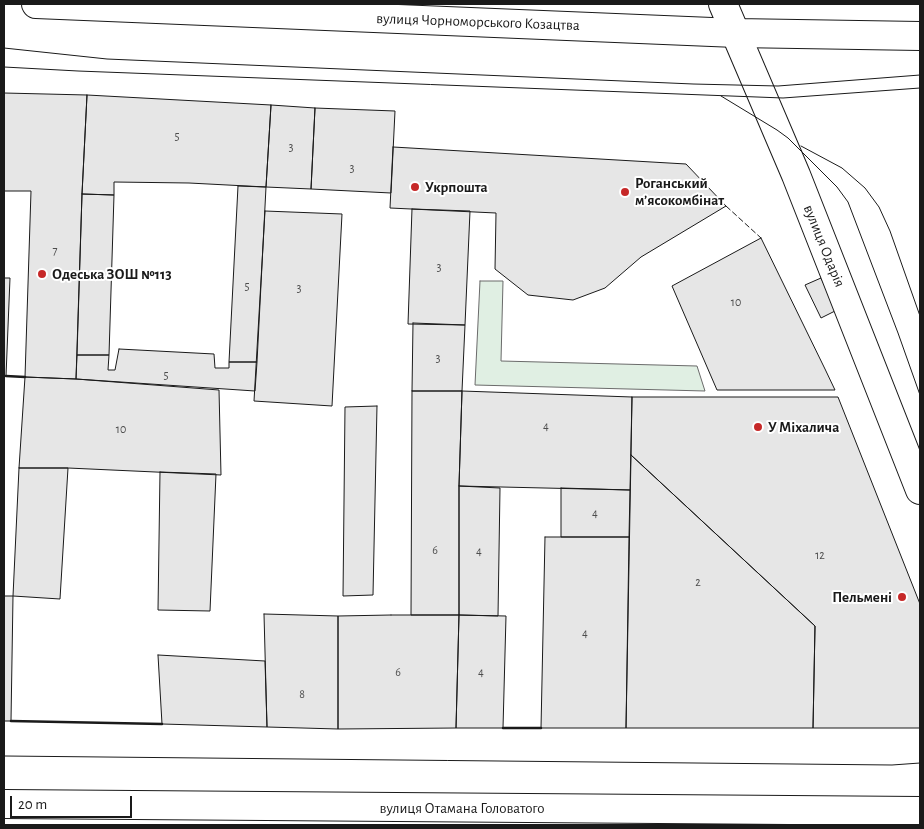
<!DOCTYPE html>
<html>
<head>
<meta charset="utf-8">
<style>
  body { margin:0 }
  #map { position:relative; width:924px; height:829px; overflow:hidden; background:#fff; font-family:"Alegreya Sans",sans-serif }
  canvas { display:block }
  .frame { position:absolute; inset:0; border:5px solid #1a1a1a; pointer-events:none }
  .scale { position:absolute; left:10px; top:796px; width:122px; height:22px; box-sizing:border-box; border:2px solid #1a1a1a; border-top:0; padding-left:6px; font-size:15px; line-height:18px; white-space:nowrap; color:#1a1a1a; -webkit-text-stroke:4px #fff; paint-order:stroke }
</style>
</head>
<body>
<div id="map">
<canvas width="924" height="829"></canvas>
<div class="frame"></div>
<div class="scale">20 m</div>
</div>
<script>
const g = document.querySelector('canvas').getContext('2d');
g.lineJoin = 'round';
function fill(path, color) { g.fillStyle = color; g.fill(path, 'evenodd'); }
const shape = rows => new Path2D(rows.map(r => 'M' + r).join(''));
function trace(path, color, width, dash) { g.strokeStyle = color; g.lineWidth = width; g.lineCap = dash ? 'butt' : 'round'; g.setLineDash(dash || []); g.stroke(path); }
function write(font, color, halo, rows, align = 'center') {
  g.font = font + ' "Alegreya Sans",sans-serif'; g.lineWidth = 4; g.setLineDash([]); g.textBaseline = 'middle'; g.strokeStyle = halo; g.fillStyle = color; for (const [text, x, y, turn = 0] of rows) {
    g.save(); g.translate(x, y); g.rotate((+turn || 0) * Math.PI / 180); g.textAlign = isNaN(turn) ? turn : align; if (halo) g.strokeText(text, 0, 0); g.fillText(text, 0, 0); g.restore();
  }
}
const green = shape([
  [480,281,503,281,501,361,697,366,705,391,475,385,480,281]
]);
fill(green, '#e0efe3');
trace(green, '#6a6a6a', 1);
const building = shape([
  [4,93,87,95,82,194,76,379,25,377,31,191,4,191,4,93],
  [87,95,271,105,266,187,189,183,114,182,114,195,82,194,87,95],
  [271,105,315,108,311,189,266,187,271,105],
  [315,108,395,111,391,193,311,189,315,108],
  [393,147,686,164,726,206,641,257,605,288,573,300,528,295,495,269,496,213,390,208,393,147],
  [238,186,266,187,257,362,229,362,238,186],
  [82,194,114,195,109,355,77,355,82,194],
  [412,209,470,211,465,325,408,324,412,209],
  [265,211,342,214,332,406,254,401,265,211],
  [761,238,825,369,835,390,717,390,672,286,761,238],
  [4,278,10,278,6,376,4,376,4,278],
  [821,278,837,310,821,318,805,285,821,278],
  [413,323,465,325,462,391,412,391,413,323],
  [119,349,214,354,215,368,229,368,229,362,257,362,255,391,76,379,77,355,109,355,108,370,115,370,119,349],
  [25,377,76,379,219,390,221,475,68,468,19,468,25,377],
  [412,391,462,391,459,486,459,615,411,615,412,391],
  [462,391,632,397,630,490,459,486,462,391],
  [632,397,838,397,920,604,920,728,813,728,815,626,631,455,632,397],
  [377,406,373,595,343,596,345,407,377,406],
  [631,455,815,626,813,728,626,728,631,455],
  [19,468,68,468,60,599,13,596,19,468],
  [160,472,216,474,210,611,158,610,160,472],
  [459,486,500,488,498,616,459,615,459,486],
  [561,488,630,490,629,537,561,537,561,488],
  [545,537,629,537,626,728,541,728,545,537],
  [4,596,13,596,11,721,4,721,4,596],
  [264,614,338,616,338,729,267,727,264,614],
  [391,615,459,615,456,728,338,729,338,616,391,615],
  [459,615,506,616,503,728,456,728,459,615],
  [158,655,265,661,267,727,162,724,158,655]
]);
fill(building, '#e6e6e6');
trace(building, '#1a1a1a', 1);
const tertiary = shape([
  [723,4,796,175,920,490]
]);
const primary = shape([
  [36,4,736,33,920,36],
  [4,804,920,811]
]);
trace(tertiary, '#1a1a1a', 30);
trace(primary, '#1a1a1a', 30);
trace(tertiary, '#fff', 28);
trace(primary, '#fff', 28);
trace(shape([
  [4,48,107,59,693,84,778,86,920,75],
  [4,67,78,71,783,98,920,88],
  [721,96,777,130,788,138,837,187,848,202,898,333,920,395],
  [801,146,842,168,865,188,879,207,890,231,920,316],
  [4,756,892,765,920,763]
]), '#1a1a1a', 1);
trace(shape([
  [726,206,761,238]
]), '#1a1a1a', 1, [6, 2.5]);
trace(shape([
  [6,376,25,377],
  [11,721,162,724],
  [503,728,541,728]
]), '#1a1a1a', 2.5);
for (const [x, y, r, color] of [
  [415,187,5,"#c62828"],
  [625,192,5,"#c62828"],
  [42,274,5,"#c62828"],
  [758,427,5,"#c62828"],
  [902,597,5,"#c62828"]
]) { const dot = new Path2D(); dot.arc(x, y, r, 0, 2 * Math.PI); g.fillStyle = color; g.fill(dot); trace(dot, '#fff', 2); }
write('12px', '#4d4d4d', null, [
  ["5",177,136],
  ["3",291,147],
  ["3",352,168],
  ["7",55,250],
  ["3",439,267],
  ["5",247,286],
  ["3",299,288],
  ["10",736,302],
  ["3",438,358],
  ["5",166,375],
  ["4",546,426],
  ["10",121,429],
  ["4",595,513],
  ["6",435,550],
  ["4",479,551],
  ["12",820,555],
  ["2",698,582],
  ["4",585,633],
  ["6",398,672],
  ["4",481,672],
  ["8",302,694]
]);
write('15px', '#1a1a1a', '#fff', [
  ["вулиця Чорноморського Козацтва",478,22,2],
  ["вулиця Одарія",824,246,68],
  ["вулиця Отамана Головатого",462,808]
]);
write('bold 15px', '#1a1a1a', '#fff', [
  ["Роганський",635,183],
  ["м’ясокомбінат",635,200],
  ["Укрпошта",425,187],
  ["Одеська ЗОШ №113",52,274],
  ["У Міхалича",768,427],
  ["Пельмені",892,597,"right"]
], 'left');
</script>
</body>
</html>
